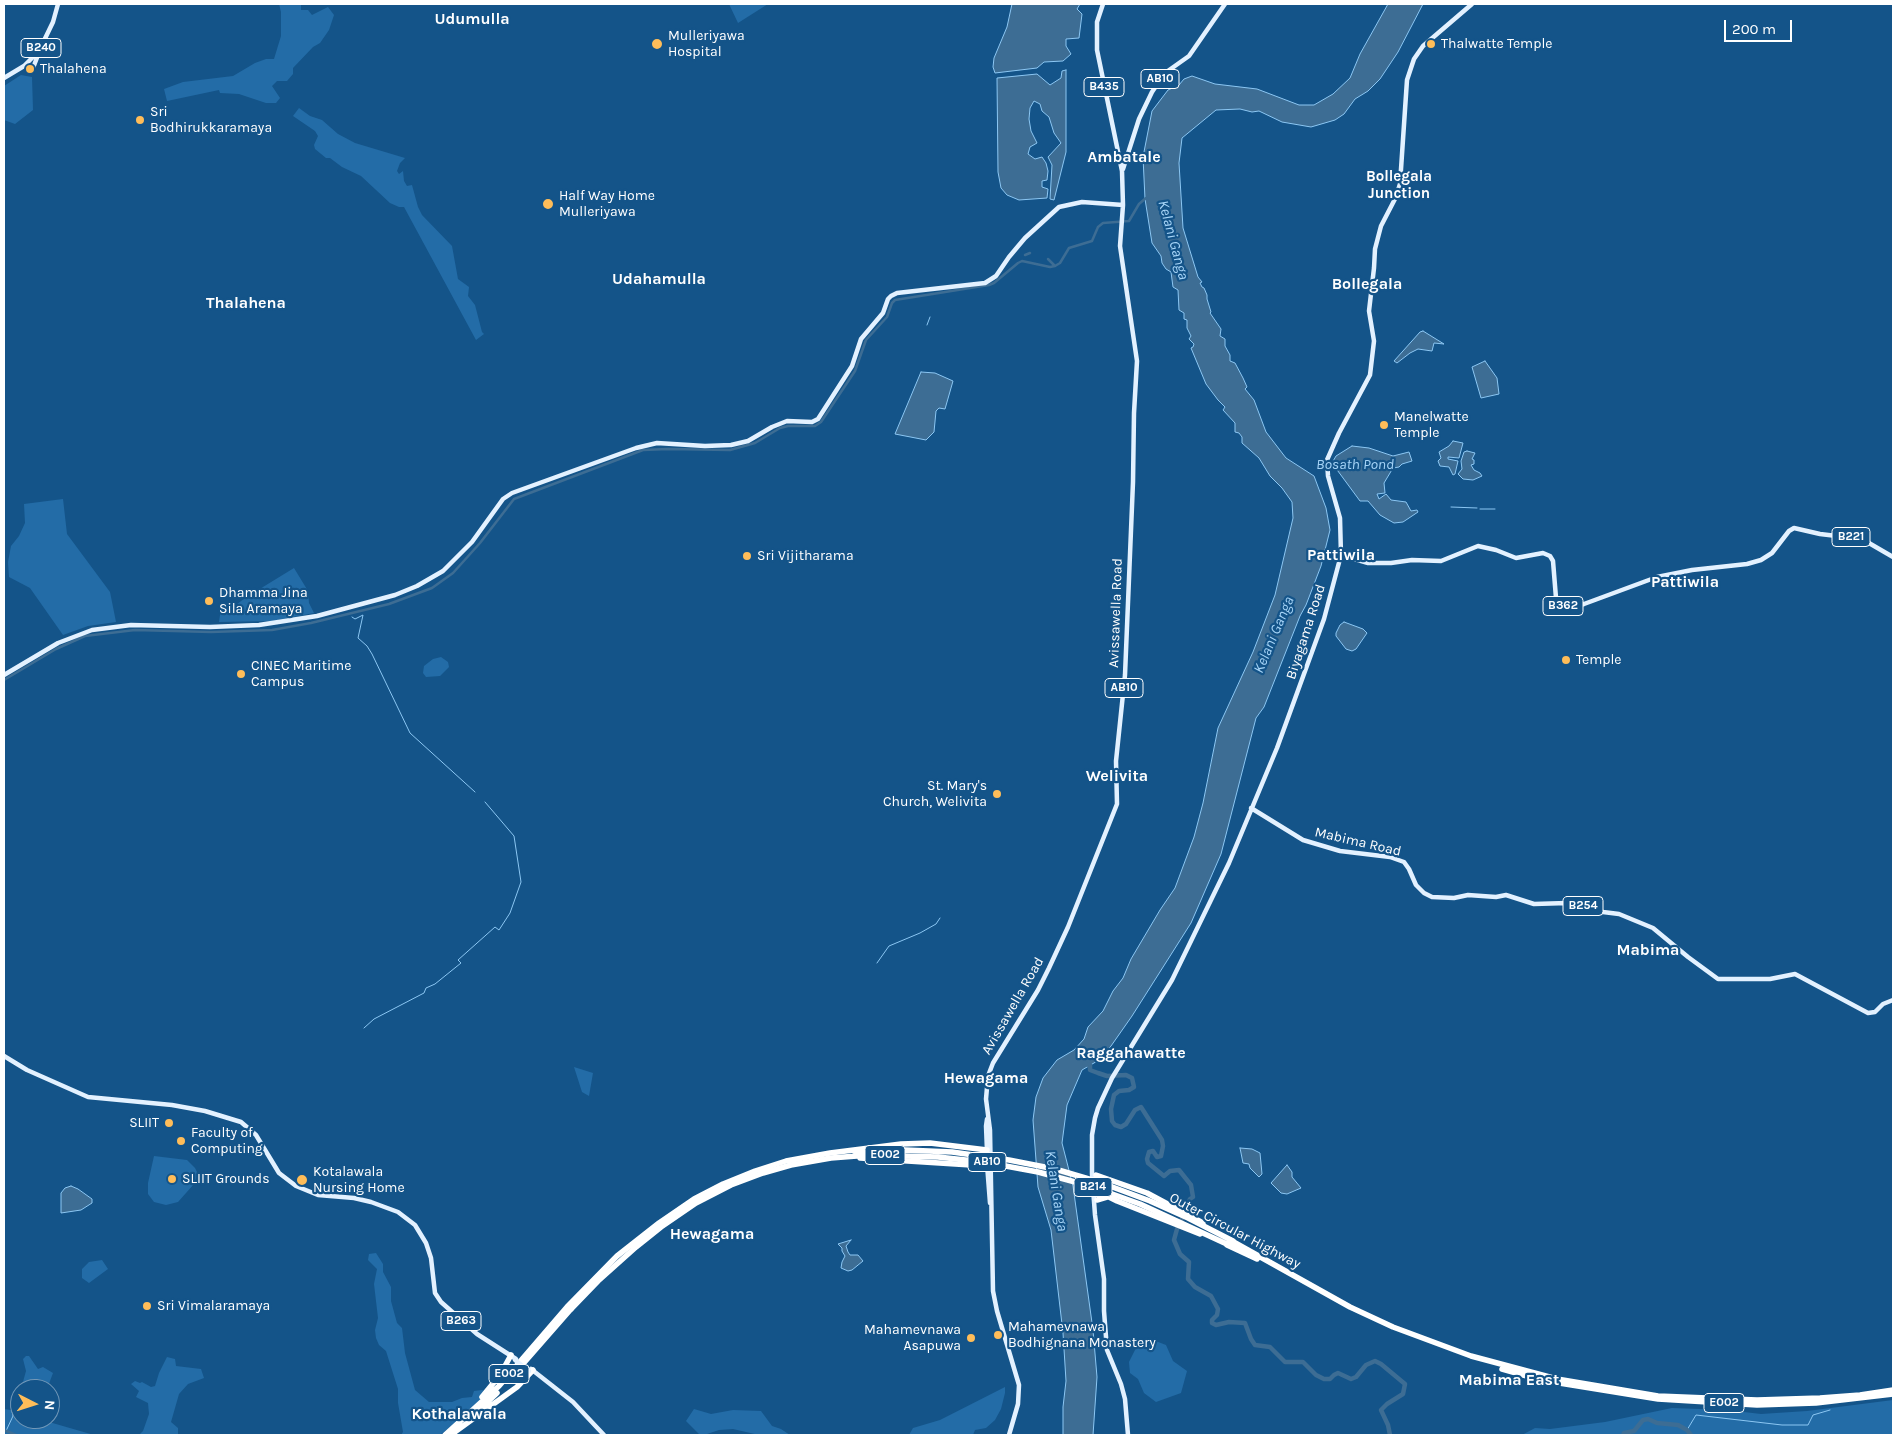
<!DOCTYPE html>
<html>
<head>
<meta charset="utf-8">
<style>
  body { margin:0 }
  #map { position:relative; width:1897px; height:1439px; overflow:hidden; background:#145489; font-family:Karla,sans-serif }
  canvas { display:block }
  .frame { position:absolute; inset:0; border:5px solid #fff; pointer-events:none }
  .north { position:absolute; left:10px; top:1379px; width:50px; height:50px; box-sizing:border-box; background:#145489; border:1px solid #7298b8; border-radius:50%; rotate:95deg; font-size:14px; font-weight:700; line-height:20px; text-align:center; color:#fff }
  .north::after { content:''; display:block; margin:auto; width:18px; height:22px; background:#ffbd59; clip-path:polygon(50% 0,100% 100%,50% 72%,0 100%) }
  .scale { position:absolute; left:1724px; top:20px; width:68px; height:22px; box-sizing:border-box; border:2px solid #fff; border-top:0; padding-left:6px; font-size:15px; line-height:18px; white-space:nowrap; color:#fff; -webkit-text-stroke:4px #145489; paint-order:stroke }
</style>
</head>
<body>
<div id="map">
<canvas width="1897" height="1439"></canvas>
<div class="frame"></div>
<div class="north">N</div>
<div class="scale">200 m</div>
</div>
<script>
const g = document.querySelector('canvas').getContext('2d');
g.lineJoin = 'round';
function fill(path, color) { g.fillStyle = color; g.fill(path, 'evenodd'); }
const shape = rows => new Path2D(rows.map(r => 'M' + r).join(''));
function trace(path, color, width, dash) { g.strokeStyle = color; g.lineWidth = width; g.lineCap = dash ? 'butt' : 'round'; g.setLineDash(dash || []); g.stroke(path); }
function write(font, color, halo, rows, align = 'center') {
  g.font = font + ' Karla,sans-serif'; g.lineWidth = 4.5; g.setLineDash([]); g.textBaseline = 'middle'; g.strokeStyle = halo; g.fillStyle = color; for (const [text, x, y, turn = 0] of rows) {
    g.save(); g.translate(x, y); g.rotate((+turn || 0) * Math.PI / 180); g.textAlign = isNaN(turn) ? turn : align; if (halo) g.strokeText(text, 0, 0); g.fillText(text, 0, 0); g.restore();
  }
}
fill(shape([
  [279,4,301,4,301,10,308,10,312,15,328,7,334,15,329,30,320,43,313,47,293,68,293,74,287,81,277,81,272,86,280,98,276,103,266,103,239,94,220,93,219,90,167,101,164,89,183,82,233,76,255,63,266,59,274,59,281,36,281,12],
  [729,4,768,4,738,23],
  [21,75,32,77,33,110,15,124,4,120,4,86],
  [299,108,310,116,322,120,338,134,355,143,405,158,400,163,397,171,399,174,403,171,404,181,407,186,412,185,418,207,422,215,452,246,458,279,469,287,468,296,475,305,482,332,484,334,476,340,404,207,399,207,390,203,361,176,342,167,330,158,326,158,315,149,314,145,318,136,315,131,293,116],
  [63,499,67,534,110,592,116,622,88,626,63,635,30,588,9,577,8,562,11,546,19,536,25,523,24,504],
  [294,568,308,591,309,603,314,613,272,621,219,622,221,608,236,605,245,598],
  [441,657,448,662,449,667,440,676,426,677,423,673,424,666,433,659],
  [574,1067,593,1073,589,1096,582,1092],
  [154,1156,187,1160,195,1168,198,1174,194,1184,178,1202,166,1205,154,1202,148,1194,148,1183],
  [376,1253,383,1264,383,1272,391,1287,391,1301,397,1323,402,1328,405,1353,415,1390,429,1402,452,1402,462,1398,472,1397,474,1391,482,1390,487,1392,480,1403,440,1435,401,1435,403,1432,398,1403,398,1389,386,1351,379,1345,376,1338,375,1330,378,1318,374,1284,377,1269,368,1260,369,1254],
  [102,1260,108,1269,89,1283,82,1278,82,1269,89,1262],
  [1153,1340,1166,1345,1173,1361,1187,1371,1181,1393,1156,1402,1144,1393,1138,1379,1130,1373,1129,1362,1139,1342],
  [26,1356,29,1356,38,1369,43,1367,53,1373,47,1389,21,1389,26,1371,23,1359],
  [167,1357,175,1359,176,1366,201,1369,204,1378,188,1384,179,1394,171,1422,178,1428,178,1435,139,1435,143,1431,149,1414,148,1403,136,1397,139,1391,131,1384,135,1381,140,1383,142,1382,151,1387,155,1386,159,1373],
  [1005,1387,1005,1393,1001,1409,995,1420,986,1428,975,1430,973,1435,909,1435,913,1428,940,1420],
  [20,1393,20,1419,47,1419,49,1422,94,1435,4,1435,4,1409,17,1411],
  [1893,1400,1893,1435,1522,1435,1535,1428,1550,1429,1605,1422,1672,1408,1727,1410,1761,1414,1807,1411],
  [694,1409,711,1414,733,1410,761,1411,772,1426,781,1429,790,1435,759,1435,733,1429,719,1430,707,1434,699,1434,686,1421]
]), '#236ca7');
const water = shape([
  [1012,4,1080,4,1077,9,1082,14,1079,38,1066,39,1066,46,1071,54,1063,61,1044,62,1037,68,995,73,993,67,994,58,1007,27,1012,4],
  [1388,4,1423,4,1398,52,1380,79,1368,91,1355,99,1344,114,1335,120,1311,127,1282,122,1259,111,1252,112,1240,109,1216,110,1182,138,1179,163,1183,228,1198,277,1202,282,1200,283,1202,287,1204,288,1207,295,1207,299,1211,312,1210,313,1221,329,1220,336,1225,339,1225,346,1230,355,1230,361,1235,363,1243,378,1247,387,1245,389,1254,400,1266,432,1286,458,1314,476,1326,508,1330,530,1321,566,1306,605,1300,616,1264,707,1256,718,1221,854,1191,923,1132,1016,1111,1046,1099,1060,1082,1070,1067,1105,1062,1143,1073,1186,1093,1330,1097,1377,1093,1435,1063,1435,1063,1407,1066,1381,1063,1333,1051,1230,1038,1187,1033,1120,1036,1097,1043,1078,1057,1060,1074,1050,1084,1039,1088,1027,1103,1011,1113,991,1123,978,1131,959,1160,910,1175,888,1194,837,1203,803,1218,728,1253,652,1275,595,1293,518,1292,502,1282,488,1270,476,1259,458,1242,443,1242,437,1239,433,1235,432,1235,423,1223,410,1225,407,1218,400,1206,384,1191,348,1193,347,1194,344,1189,339,1191,336,1187,328,1187,320,1184,319,1184,313,1179,310,1178,290,1173,287,1171,272,1166,269,1162,263,1161,256,1152,243,1145,199,1143,157,1152,111,1168,90,1179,85,1184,79,1192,76,1215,84,1257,89,1299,105,1314,105,1333,94,1350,78,1360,54,1388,4],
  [1066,70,1066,152,1054,200,1050,199,1052,165,1048,157,1061,143,1054,133,1049,117,1042,111,1040,104,1034,101,1030,108,1029,119,1031,131,1037,143,1030,147,1028,154,1035,159,1042,157,1046,163,1048,171,1047,180,1042,181,1042,187,1048,189,1047,198,1019,200,1007,195,1001,188,998,172,997,78,1037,74,1050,85,1061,78,1062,71,1066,70],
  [1423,331,1444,344,1434,343,1432,351,1418,349,1410,353,1397,363,1394,361,1420,332,1423,331],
  [1485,361,1497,378,1499,394,1481,398,1472,367,1485,361],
  [921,372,935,373,953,381,945,409,939,408,936,411,934,432,926,440,895,434,921,372],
  [1453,441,1463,443,1459,458,1448,457,1448,459,1458,461,1455,474,1453,475,1449,467,1440,466,1438,461,1441,458,1439,452,1449,446,1453,441],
  [1352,446,1369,448,1393,456,1409,452,1412,461,1402,464,1399,467,1393,468,1384,483,1385,493,1377,494,1379,499,1386,494,1391,500,1406,502,1411,511,1417,510,1418,512,1403,522,1394,523,1380,515,1368,501,1360,501,1332,463,1336,456,1352,446],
  [1467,451,1475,453,1472,459,1474,460,1474,464,1471,465,1474,470,1480,473,1482,476,1473,480,1463,479,1458,474,1462,469,1461,461,1464,452,1467,451],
  [1344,622,1363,629,1367,633,1356,649,1352,651,1346,649,1336,636,1336,633,1340,625,1344,622],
  [1240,1148,1252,1149,1260,1153,1262,1174,1259,1177,1250,1168,1249,1164,1243,1163,1240,1148],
  [1287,1165,1292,1172,1292,1177,1301,1188,1287,1194,1281,1193,1271,1183,1287,1165],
  [71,1186,78,1189,92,1199,92,1203,81,1210,61,1213,61,1193,65,1188,71,1186],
  [851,1240,846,1246,848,1252,850,1255,858,1255,863,1261,852,1270,848,1271,841,1268,842,1262,845,1256,842,1251,842,1248,838,1244,851,1240]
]);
fill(water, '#3d6d94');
trace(water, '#8cc7f3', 1);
trace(shape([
  [927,325,930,317],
  [1451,507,1477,508],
  [1480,509,1495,509],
  [352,617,355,619,363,615,358,638,367,646,372,654,410,733,475,792],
  [877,963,889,946,920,933,936,924,940,918],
  [364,1028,374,1019,424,993,426,988,435,984,461,963,458,960,495,927,499,930,510,913,521,882,514,836,485,802],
  [1687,1430,1696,1415,1782,1425,1808,1425,1813,1415,1830,1410],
  [6,1431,13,1416,12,1411,20,1411]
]), '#8cc7f3', 1);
trace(shape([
  [1025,255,1030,253],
  [1048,259,1055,266],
  [4,680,56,649,85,636,135,630,211,632,272,630,311,623,389,604,432,588,453,573,480,543,514,499,643,450,668,449,730,450,755,443,780,428,788,426,815,426,821,422,855,371,866,340,887,317,892,303,895,300,989,285,994,283,1018,263,1022,261,1050,267,1055,266,1060,263,1069,248,1092,241,1098,227,1103,223,1129,221,1139,204,1146,198],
  [4,1430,16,1435]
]), '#3d6d94', 2.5);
trace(shape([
  [1085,1064,1090,1065,1090,1070,1098,1073,1107,1076,1126,1075,1132,1078,1134,1087,1129,1090,1119,1091,1114,1095,1111,1109,1112,1121,1115,1125,1121,1127,1126,1124,1135,1110,1141,1107,1162,1140,1163,1146,1161,1156,1157,1157,1153,1151,1149,1152,1147,1159,1148,1163,1164,1176,1170,1171,1179,1170,1191,1185,1193,1197,1190,1199,1187,1209,1177,1229,1174,1240,1180,1254,1189,1262,1188,1279,1195,1287,1211,1296,1218,1309,1217,1315,1212,1320,1212,1323,1216,1325,1229,1322,1245,1323,1251,1339,1255,1345,1270,1347,1285,1362,1303,1362,1316,1375,1324,1379,1330,1379,1334,1375,1338,1373,1351,1379,1356,1377,1366,1365,1375,1361,1381,1364,1405,1384,1403,1394,1387,1404,1381,1410,1388,1425,1390,1435],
  [1623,1435,1624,1433,1634,1431,1643,1420,1648,1419,1657,1423,1678,1425,1687,1430,1691,1435]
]), '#3d6d94', 4.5);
trace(shape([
  [33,68,38,55],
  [4,78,24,66,39,51,53,22,58,4],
  [1123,169,1139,119,1152,92,1165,73,1189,56,1225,4],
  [1341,555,1368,563,1391,563,1412,560,1441,561,1478,546,1496,550,1516,558,1543,553,1550,556,1553,561,1556,598,1563,606,1569,608,1584,604,1657,577,1692,570,1747,564,1761,560,1772,553,1789,531,1794,528,1820,534,1862,539,1893,557],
  [4,675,58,643,92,630,131,625,210,627,259,625,317,616,395,595,417,586,443,571,472,542,503,499,512,493,636,448,657,443,705,446,731,445,748,441,772,427,787,421,812,422,818,419,852,366,861,339,883,313,888,299,891,296,897,293,985,283,996,276,1009,257,1025,238,1059,207,1082,202,1123,205],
  [1251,808,1303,840,1340,851,1390,857,1404,862,1409,869,1416,885,1424,893,1432,897,1454,898,1468,895,1496,897,1506,895,1534,904,1567,903,1578,904,1603,912,1619,914,1653,928,1688,957,1718,979,1770,979,1795,974,1868,1013,1875,1012,1883,1004,1893,1000],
  [4,1056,27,1070,88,1097,172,1105,205,1111,241,1122,256,1135,279,1173,296,1186,318,1195,354,1198,371,1202,398,1212,415,1225,426,1243,431,1258,435,1293,441,1302,477,1334,516,1359],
  [987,1151,986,1126,987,1119],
  [987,1164,990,1203],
  [531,1369,573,1402,604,1435],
  [1009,1435,1018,1404,1019,1385,997,1311,993,1291,990,1130,986,1099,988,1076,993,1063,1038,990,1049,968,1068,927,1117,804,1116,761,1125,675,1133,482,1134,413,1137,361,1120,246,1123,205,1122,171,1097,50,1097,22,1103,4],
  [1128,1435,1125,1399,1121,1384,1107,1350,1104,1311,1104,1279,1095,1215,1092,1174,1092,1135,1095,1118,1098,1108,1112,1078,1172,980,1229,863,1277,748,1324,619,1341,555,1340,518,1328,476,1327,460,1339,433,1370,375,1374,341,1369,311,1374,268,1375,249,1381,226,1396,197,1400,184,1407,80,1414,59,1423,46,1472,4]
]), '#e3f1ff', 4.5);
trace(shape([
  [860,1158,987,1166],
  [1096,1175,1147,1193,1203,1223],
  [1097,1191,1117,1201,1200,1234],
  [1097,1200,1107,1197],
  [1230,1240,1350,1307,1393,1327,1471,1356,1557,1379,1658,1396,1757,1400,1820,1398,1860,1395,1893,1390],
  [1227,1245,1257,1259],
  [1502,1369,1541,1380],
  [515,1373,571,1309],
  [1553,1382,1658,1399,1757,1405,1816,1403,1893,1394],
  [482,1397,500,1375,511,1355],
  [480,1409,497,1393],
  [452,1434,517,1387,533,1370],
  [445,1435,499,1386,567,1307,617,1256,659,1223,694,1199,723,1184,755,1171,786,1161,830,1153,901,1144,930,1143,987,1150]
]), '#fff', 5.5);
trace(shape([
  [515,1360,529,1371]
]), '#e3f1ff', 4.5);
trace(shape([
  [854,1151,905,1150,952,1152,1009,1160,1055,1169,1099,1182,1150,1201,1188,1218,1233,1241],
  [571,1309,598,1281,636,1247,661,1227,696,1203,731,1185,763,1173,791,1165,831,1158,870,1155,938,1157,984,1162,1038,1172,1090,1186,1140,1204,1231,1246]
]), '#fff', 5.5);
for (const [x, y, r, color] of [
  [657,44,6,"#ffbd59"],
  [1431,44,5,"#ffbd59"],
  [30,69,5,"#ffbd59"],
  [140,120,5,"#ffbd59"],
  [548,204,6,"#ffbd59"],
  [1384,425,5,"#ffbd59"],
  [747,556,5,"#ffbd59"],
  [209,601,5,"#ffbd59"],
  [1566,660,5,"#ffbd59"],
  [241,674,5,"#ffbd59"],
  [997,794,5,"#ffbd59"],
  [169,1123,5,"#ffbd59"],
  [181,1141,5,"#ffbd59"],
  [172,1179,5,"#ffbd59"],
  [302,1180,6,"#ffbd59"],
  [147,1306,5,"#ffbd59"],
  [998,1335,5,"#ffbd59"],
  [971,1338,5,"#ffbd59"]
]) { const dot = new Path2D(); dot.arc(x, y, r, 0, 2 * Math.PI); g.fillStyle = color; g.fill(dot); trace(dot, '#145489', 2); }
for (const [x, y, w] of [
  [41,48,40],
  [1160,79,38],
  [1104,87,40],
  [1851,537,38],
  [1563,606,40],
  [1124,688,38],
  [1583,906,40],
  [885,1155,40],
  [987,1162,38],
  [1093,1187,38],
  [461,1321,40],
  [509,1374,40],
  [1724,1403,40]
]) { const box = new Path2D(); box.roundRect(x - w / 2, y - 9.5, w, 19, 4); g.fillStyle = '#145489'; g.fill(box); trace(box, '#fff', 1); }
write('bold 12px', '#fff', null, [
  ["B240",41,48],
  ["AB10",1160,79],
  ["B435",1104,87],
  ["B221",1851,537],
  ["B362",1563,606],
  ["AB10",1124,688],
  ["B254",1583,906],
  ["E002",885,1155],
  ["AB10",987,1162],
  ["B214",1093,1187],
  ["B263",461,1321],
  ["E002",509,1374],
  ["E002",1724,1403]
]);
write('14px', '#fff', '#145489', [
  ["Mulleriyawa",668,36],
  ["Hospital",668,52],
  ["Thalwatte Temple",1441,44],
  ["Thalahena",40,69],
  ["Sri",150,112],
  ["Bodhirukkaramaya",150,128],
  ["Half Way Home",559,196],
  ["Mulleriyawa",559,212],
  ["Manelwatte",1394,417],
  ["Temple",1394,433],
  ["Sri Vijitharama",757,556],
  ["Dhamma Jina",219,593],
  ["Sila Aramaya",219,609],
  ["Temple",1576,660],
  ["CINEC Maritime",251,666],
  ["Campus",251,682],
  ["St. Mary's",987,786,"right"],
  ["Church, Welivita",987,802,"right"],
  ["SLIIT",159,1123,"right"],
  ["Faculty of",191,1133],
  ["Computing",191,1149],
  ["Kotalawala",313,1172],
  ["Nursing Home",313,1188],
  ["SLIIT Grounds",182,1179],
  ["Sri Vimalaramaya",157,1306],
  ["Mahamevnawa",1008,1327],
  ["Bodhignana Monastery",1008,1343],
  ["Mahamevnawa",961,1330,"right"],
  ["Asapuwa",961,1346,"right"]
], 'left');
write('14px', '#fff', '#145489', [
  ["Avissawella Road",1116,613,-88],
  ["Biyagama Road",1306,632,-72],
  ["Mabima Road",1358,842,13],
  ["Avissawella Road",1013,1006,-60],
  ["Outer Circular Highway",1235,1231,28]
]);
write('bold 15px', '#fff', '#145489', [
  ["Bollegala",1399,177],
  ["Junction",1399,194]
]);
write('italic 15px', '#a6d4f7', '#145489', [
  ["Kelani Ganga",1173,240,75],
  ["Bosath Pond",1355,465],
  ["Kelani Ganga",1274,635,-67],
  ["Kelani Ganga",1056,1191,81]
]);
write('bold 16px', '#fff', '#145489', [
  ["Udumulla",472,19],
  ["Ambatale",1124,157],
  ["Udahamulla",659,279],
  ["Bollegala",1367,284],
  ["Thalahena",246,303],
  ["Pattiwila",1341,555],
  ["Pattiwila",1685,582],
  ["Welivita",1117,776],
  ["Mabima",1648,950],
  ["Raggahawatte",1131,1053],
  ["Hewagama",986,1078],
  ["Hewagama",712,1234],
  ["Mabima East",1509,1380],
  ["Kothalawala",459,1414]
]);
</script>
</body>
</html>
